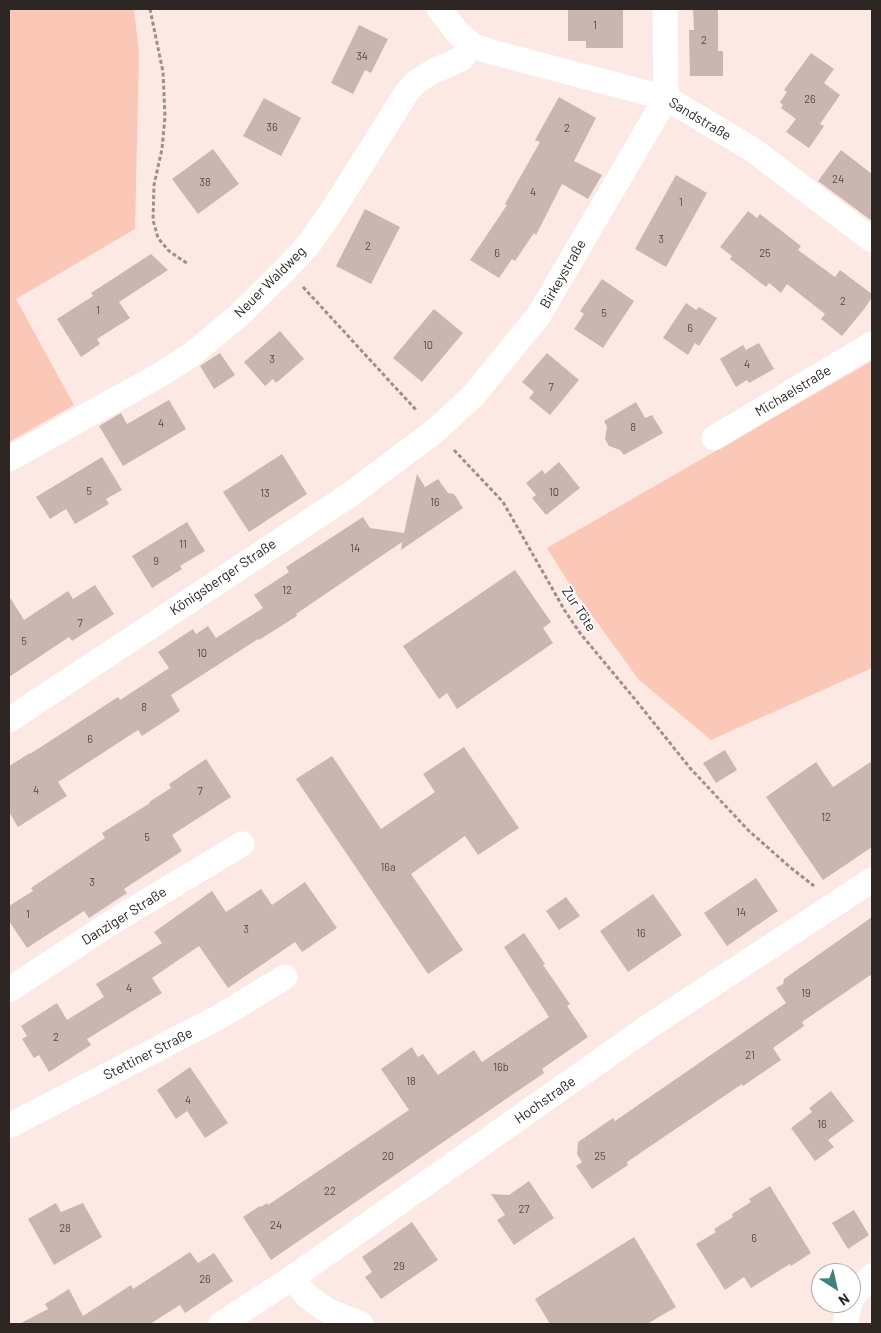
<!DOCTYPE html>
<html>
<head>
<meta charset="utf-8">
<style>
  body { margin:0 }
  #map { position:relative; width:881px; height:1333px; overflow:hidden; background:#fde9e3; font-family:Barlow,sans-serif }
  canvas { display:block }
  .frame { position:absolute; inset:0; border:10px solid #2d2623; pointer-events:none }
  .north { position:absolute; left:811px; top:1263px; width:50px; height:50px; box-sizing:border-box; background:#fff; border:1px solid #aba8a7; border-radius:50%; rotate:145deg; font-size:14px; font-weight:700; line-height:20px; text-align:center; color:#2d2623 }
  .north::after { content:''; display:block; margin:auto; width:18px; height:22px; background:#3d847f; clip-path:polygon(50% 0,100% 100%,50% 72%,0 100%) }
</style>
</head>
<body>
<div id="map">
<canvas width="881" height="1333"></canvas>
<div class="frame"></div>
<div class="north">N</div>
</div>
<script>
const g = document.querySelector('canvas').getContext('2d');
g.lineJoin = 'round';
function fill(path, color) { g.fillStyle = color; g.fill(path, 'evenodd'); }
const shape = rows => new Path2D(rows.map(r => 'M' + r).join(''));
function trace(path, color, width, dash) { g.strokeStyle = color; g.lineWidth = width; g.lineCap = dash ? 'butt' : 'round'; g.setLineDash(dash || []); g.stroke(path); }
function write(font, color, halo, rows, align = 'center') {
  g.font = font + ' Barlow,sans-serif'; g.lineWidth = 4; g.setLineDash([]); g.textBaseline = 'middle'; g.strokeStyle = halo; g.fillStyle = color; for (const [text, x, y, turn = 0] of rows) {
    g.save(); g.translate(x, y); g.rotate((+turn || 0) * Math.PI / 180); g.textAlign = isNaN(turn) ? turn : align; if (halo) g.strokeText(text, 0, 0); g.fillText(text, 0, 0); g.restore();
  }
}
fill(shape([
  [9,9,134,9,139,53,135,229,16,299,74,405,9,442],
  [872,361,872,668,711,740,639,680,572,588,547,548]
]), '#fbc7b6');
fill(shape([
  [568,9,623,9,623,48,586,48,586,41,568,41],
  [693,9,718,9,718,51,723,51,723,76,690,76,689,30,694,30],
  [359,25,388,39,371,73,365,70,353,94,331,83],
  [811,53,834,69,824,83,840,95,820,124,824,126,809,148,786,132,796,119,781,108,783,105,780,102,787,92,784,90],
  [559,97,596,118,574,161,602,175,588,199,562,184,536,235,534,233,515,261,512,259,499,278,470,260,507,205,505,204,540,142,535,140],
  [264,98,301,118,281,156,243,136],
  [213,149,239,184,198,214,172,179],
  [841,150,872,174,872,221,818,181],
  [676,175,707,193,666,267,635,249],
  [365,209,400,227,371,284,336,266],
  [748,211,757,218,760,214,801,246,798,250,835,277,840,270,872,294,872,297,865,308,842,336,821,319,825,314,787,284,781,293,769,283,766,287,730,259,732,256,720,247],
  [151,254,168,270,119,302,130,318,97,339,100,344,81,357,57,319,93,296,91,293],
  [602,279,634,301,603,348,574,329,584,314,580,311],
  [686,303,696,310,699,307,717,318,699,346,695,343,688,355,663,338],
  [434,309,463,333,422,382,393,358],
  [280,331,304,359,276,383,273,379,265,386,244,362],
  [759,343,774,369,749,383,747,380,736,387,720,359,743,345,746,350],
  [220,353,235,375,214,389,200,366],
  [547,353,579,380,550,415,529,398,534,392,522,382],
  [169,400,186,429,123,466,99,426,121,413,127,424],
  [636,402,645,418,652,415,663,433,624,455,620,450,609,446,605,439,607,427,604,421],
  [282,454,307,494,249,532,223,492],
  [102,457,122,490,106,499,109,504,75,524,66,509,50,519,36,497],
  [559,462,580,488,546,515,532,498,536,495,526,483,542,470,545,474],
  [417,474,425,487,438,479,448,493,454,494,463,508,401,550,402,542,296,614,297,616,259,640,258,639,171,695,180,711,142,736,138,730,58,782,67,796,18,827,9,812,9,766,30,753,30,754,118,697,120,700,169,668,158,652,193,629,196,634,208,626,216,638,263,608,254,595,289,572,286,567,363,517,370,528,404,533],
  [187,522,205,551,180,566,182,569,152,588,132,556],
  [515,570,551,622,543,628,553,643,457,709,447,693,439,699,403,646],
  [95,585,114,614,72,641,69,637,9,677,9,596,24,620,68,591,73,599],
  [464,747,519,828,478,855,465,836,411,874,463,950,428,974,296,779,332,756,381,829,435,792,423,774],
  [725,750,737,770,716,783,703,763],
  [206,759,231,797,172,835,182,851,124,889,127,893,89,918,84,911,27,948,9,921,9,906,33,891,31,888,105,838,102,833,150,803,149,802,171,788,169,784],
  [872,761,872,847,823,880,766,797,816,762,833,787],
  [756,878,778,911,727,946,704,913],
  [305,882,337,928,302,952,295,942,228,988,199,946,152,978,162,993,87,1039,91,1045,49,1072,39,1055,34,1058,22,1039,27,1036,21,1026,57,1003,67,1020,104,997,96,984,162,943,154,932,212,891,226,912,261,889,272,905],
  [653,894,682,935,628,972,600,931],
  [566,897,580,916,559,930,546,911],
  [872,917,872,974,802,1022,804,1026,773,1048,781,1060,743,1086,742,1084,627,1162,628,1165,592,1189,576,1166,582,1162,577,1154,578,1142,613,1118,615,1121,786,1003,776,988,783,984,784,979],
  [524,933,545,964,543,965,570,1004,567,1006,588,1037,542,1069,544,1073,271,1260,243,1217,260,1206,261,1207,267,1203,268,1205,409,1110,381,1069,412,1047,418,1057,423,1054,438,1075,474,1050,482,1062,549,1017,504,947],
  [190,1067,228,1123,205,1138,187,1111,176,1119,157,1090],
  [831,1091,854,1121,828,1140,834,1147,815,1161,791,1128,812,1112,809,1108],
  [529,1181,554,1218,514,1245,497,1220,505,1215,491,1194,509,1195],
  [770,1186,811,1253,791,1266,790,1264,751,1288,744,1277,725,1290,696,1244,716,1232,714,1229,733,1217,732,1214,751,1202,749,1199],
  [56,1203,61,1212,83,1203,102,1237,54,1265,28,1219],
  [854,1210,869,1235,848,1249,832,1223],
  [412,1222,438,1260,381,1299,365,1277,372,1272,362,1257],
  [634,1237,676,1307,647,1324,550,1324,535,1299],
  [190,1252,198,1263,214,1253,233,1281,185,1313,180,1305,150,1324,19,1324,48,1309,45,1304,69,1289,83,1316,131,1285,133,1289]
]), '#c9b6b0');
trace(shape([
  [150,9,163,72,165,117,162,149,154,185,153,220,158,238,169,251,188,264],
  [303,287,417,411],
  [454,450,503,502,565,611,580,633,634,698,690,768,748,830,791,868,814,886]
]), '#9d8f8b', 3, [4, 2.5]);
trace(shape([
  [439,9,458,33,472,45,488,51,666,98,753,150,872,240],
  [665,9,666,98],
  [714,438,872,344],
  [9,459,158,376,191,355,238,316,286,269,309,244,334,208,407,92,416,82,432,72,461,59,472,45],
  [9,720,351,494,435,431,473,396,539,315,666,98],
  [9,990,114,921,242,844],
  [9,1126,219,1017,285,977],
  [292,1278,307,1296,328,1311,361,1324],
  [851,1298,872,1276],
  [221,1324,292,1278,648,1027,872,880],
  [845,1324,850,1303]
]), '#fff', 25);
write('11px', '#544a46', null, [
  ["1",595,25],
  ["2",704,40],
  ["34",362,56],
  ["26",810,99],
  ["36",272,127],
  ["2",567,128],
  ["24",838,179],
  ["38",205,182],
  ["4",533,192],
  ["1",681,202],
  ["3",661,239],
  ["2",368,246],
  ["6",497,253],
  ["25",765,253],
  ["2",843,301],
  ["1",98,310],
  ["5",604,313],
  ["6",690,328],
  ["10",428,345],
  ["3",272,359],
  ["4",747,364],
  ["7",551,387],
  ["4",161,423],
  ["8",633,427],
  ["5",89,491],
  ["10",554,492],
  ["13",265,493],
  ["16",435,502],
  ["11",183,544],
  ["14",355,548],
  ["9",156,561],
  ["12",287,590],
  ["7",80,623],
  ["5",24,641],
  ["10",202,653],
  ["8",144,707],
  ["6",90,739],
  ["4",36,790],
  ["7",200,791],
  ["12",826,817],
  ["5",147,837],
  ["16a",388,867],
  ["3",92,882],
  ["14",741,912],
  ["1",28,914],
  ["3",246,929],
  ["16",641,933],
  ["4",129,988],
  ["19",806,993],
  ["2",56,1037],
  ["21",750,1055],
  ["16b",501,1067],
  ["18",411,1081],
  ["4",188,1100],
  ["16",822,1124],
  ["20",388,1156],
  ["25",600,1156],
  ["22",330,1191],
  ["27",524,1209],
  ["24",276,1225],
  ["28",65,1228],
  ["6",754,1238],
  ["29",399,1266],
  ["26",205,1279]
]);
write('14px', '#2d2623', '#fff', [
  ["Sandstraße",700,119,31],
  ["Birkeystraße",563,274,-60],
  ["Neuer Waldweg",270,282,-45],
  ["Michaelstraße",793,391,-31],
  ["Königsberger Straße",223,577,-34],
  ["Zur Töte",579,609,57],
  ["Danziger Straße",124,916,-32],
  ["Stettiner Straße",148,1054,-27],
  ["Hochstraße",545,1100,-35]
]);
</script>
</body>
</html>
